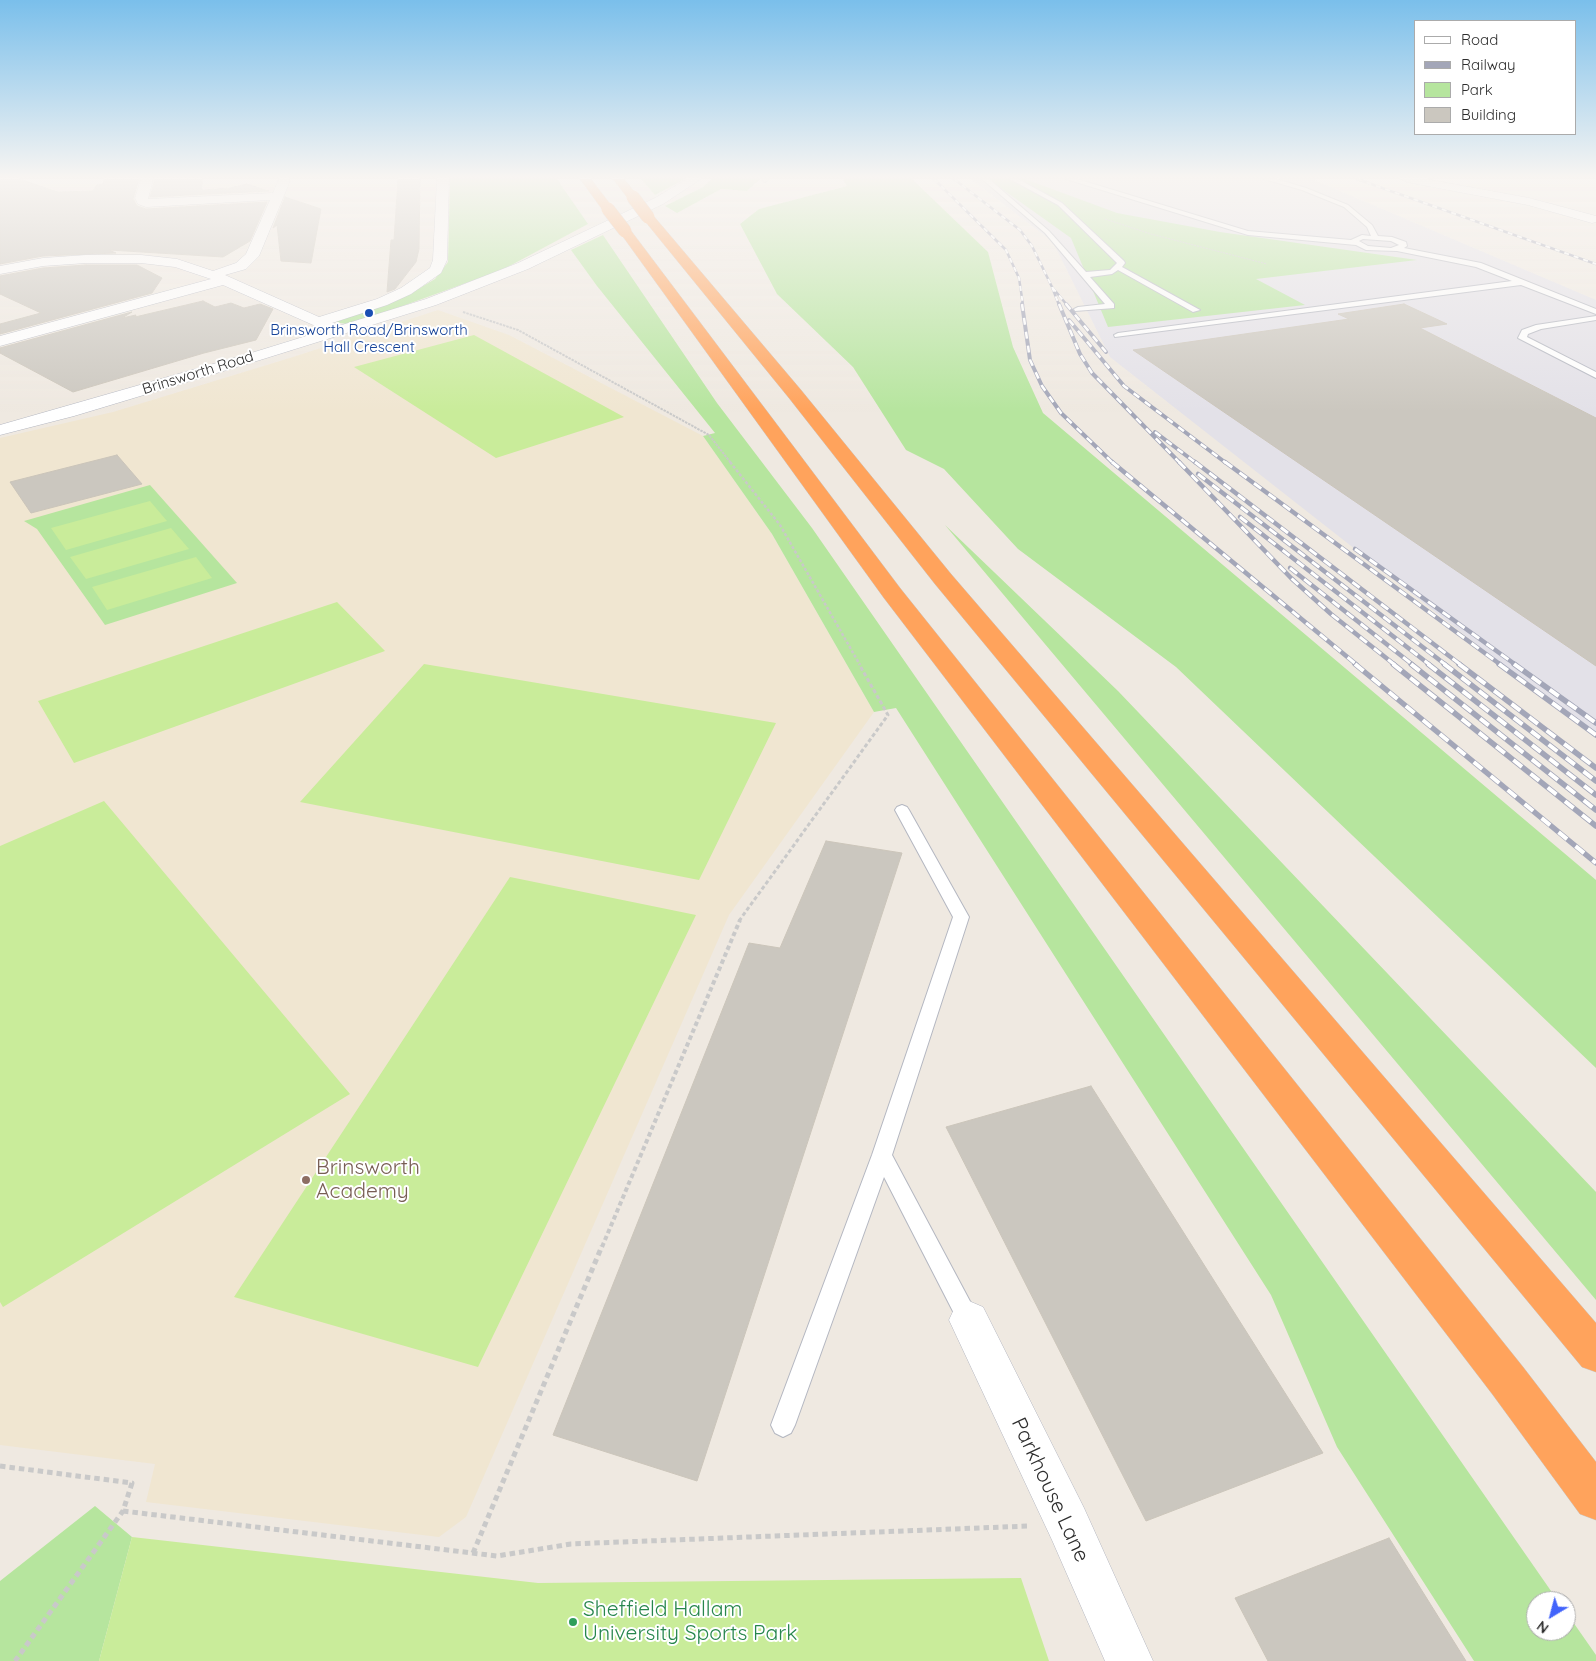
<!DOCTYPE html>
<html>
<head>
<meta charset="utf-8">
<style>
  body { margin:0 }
  #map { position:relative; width:1596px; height:1661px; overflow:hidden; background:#efe9e1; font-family:Quicksand,sans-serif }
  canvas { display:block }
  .legend { position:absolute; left:1414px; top:20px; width:162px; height:115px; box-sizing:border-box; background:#fff; border:1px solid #ababab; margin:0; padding:6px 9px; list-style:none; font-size:15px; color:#2e2e2e }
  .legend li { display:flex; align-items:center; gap:10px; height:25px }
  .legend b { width:25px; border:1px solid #ababab }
  .north { position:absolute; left:1526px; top:1591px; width:50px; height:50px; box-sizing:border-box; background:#fff; border:1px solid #ababab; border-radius:50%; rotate:217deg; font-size:14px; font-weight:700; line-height:20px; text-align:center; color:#2e2e2e }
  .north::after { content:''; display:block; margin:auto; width:18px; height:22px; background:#4264fb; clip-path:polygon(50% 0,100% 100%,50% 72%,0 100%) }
</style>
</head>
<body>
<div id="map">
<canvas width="1596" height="1661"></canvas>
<ul class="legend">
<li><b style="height:6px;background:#fff"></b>Road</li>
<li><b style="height:6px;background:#a3a6b8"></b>Railway</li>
<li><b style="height:14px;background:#b6e59e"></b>Park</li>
<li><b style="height:14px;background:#cbc7bf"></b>Building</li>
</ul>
<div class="north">N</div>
</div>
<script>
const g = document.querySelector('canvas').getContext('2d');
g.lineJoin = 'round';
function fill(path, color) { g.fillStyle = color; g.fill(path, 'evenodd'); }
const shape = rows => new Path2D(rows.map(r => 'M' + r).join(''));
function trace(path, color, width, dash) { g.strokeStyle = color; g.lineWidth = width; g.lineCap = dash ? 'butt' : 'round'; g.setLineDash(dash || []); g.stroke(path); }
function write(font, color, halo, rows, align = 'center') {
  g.font = font + ' Quicksand,sans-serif'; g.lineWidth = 4; g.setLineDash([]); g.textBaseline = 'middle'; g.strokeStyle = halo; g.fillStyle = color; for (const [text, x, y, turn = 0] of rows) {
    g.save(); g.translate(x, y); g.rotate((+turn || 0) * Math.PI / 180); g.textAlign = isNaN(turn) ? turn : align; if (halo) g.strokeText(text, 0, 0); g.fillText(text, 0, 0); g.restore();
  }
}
fill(shape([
  [971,179,1312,179,1596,300,1596,738,1110,357,1053,242]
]), '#e3e1e8');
fill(shape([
  [438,310,509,335,703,436,772,534,874,712,729,915,466,1517,439,1537,146,1502,155,1464,0,1445,0,438,113,412,293,357]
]), '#f0e6d1');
fill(shape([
  [450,179,557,179,588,224,502,270,386,312,346,324,335,322,413,292,435,279,448,262],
  [641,179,685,179,655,195],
  [712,179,760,179,747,191,721,189,677,213,665,206,703,187],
  [843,179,912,179,988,252,1013,347,1043,413,1596,880,1596,1068,1176,667,1018,549,944,469,906,450,853,367,777,294,740,224,759,209,847,186],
  [988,179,1025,179,1117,213,1220,232,1417,260,1256,279,1305,305,1108,327,1071,238],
  [603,235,717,403,812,528,1558,1601,1536,1601,1536,1631,1566,1631,1566,1612,1596,1655,1596,1661,1474,1661,1337,1447,1271,1295,896,708,874,712,772,534,703,436,715,433,597,286,571,250],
  [150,485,237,583,105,625,37,529,24,521],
  [945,525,1118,691,1596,1192,1596,1300],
  [95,1506,132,1537,99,1661,0,1661,0,1581]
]), '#b6e59e');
fill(shape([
  [474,335,624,417,496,458,354,367],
  [150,501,167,521,66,550,51,528],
  [171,528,189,549,86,579,70,557],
  [196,557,212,578,107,610,92,587],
  [337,602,385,651,74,763,38,701],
  [424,664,776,723,699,880,300,802],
  [104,801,350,1094,3,1307,0,1302,0,846],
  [510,877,696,915,478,1367,234,1297],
  [132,1537,538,1583,1021,1578,1049,1661,99,1661]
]), '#c9ec9a');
const building = shape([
  [0,179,19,179,58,192,92,191,97,185,103,184,104,179,139,179,133,199,137,206,146,209,267,202,250,241,223,257,109,250,116,253,43,256,0,264,0,179],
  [155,179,202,179,202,190,230,188,247,184,269,191,150,197,155,179],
  [398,179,420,179,419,249,416,262,395,289,387,292,391,240,394,240,398,179],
  [285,197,321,209,311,263,281,261,277,225,273,228,285,197],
  [86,265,137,265,162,278,152,293,0,334,0,324,41,313,0,294,0,276,43,268,86,265],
  [203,301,215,307,231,303,244,308,260,304,273,309,256,340,204,353,73,392,0,353,0,348,132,312,122,318,136,315,135,317,203,301],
  [1404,304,1447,324,1420,328,1596,418,1596,666,1133,350,1349,319,1338,314,1404,304],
  [117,455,142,484,31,513,10,482,117,455],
  [826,841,902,853,697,1481,553,1435,749,943,780,948,826,841],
  [1091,1086,1323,1453,1146,1521,946,1127,1091,1086],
  [1389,1538,1466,1661,1268,1661,1235,1598,1389,1538]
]);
fill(building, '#cbc7bf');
trace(building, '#cbc5ba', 1);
const lane = shape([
  [762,179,769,179,765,182,762,179],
  [982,179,989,179,1049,231,1086,272,1110,270,1117,263,1058,205,1010,179,1018,179,1062,203,1124,261,1125,263,1122,267,1200,310,1193,312,1118,270,1112,274,1090,277,1114,304,1114,308,1075,311,1074,309,1078,307,1105,304,1045,233,982,179],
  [1066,179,1077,179,1248,231,1351,240,1362,235,1371,236,1367,227,1344,207,1302,190,1264,179,1276,179,1306,188,1348,205,1372,225,1378,236,1392,237,1406,242,1407,246,1404,248,1481,263,1596,309,1596,314,1521,285,1115,337,1114,335,1118,333,1512,281,1476,267,1397,251,1366,250,1356,245,1248,235,1066,179],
  [1363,239,1391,241,1399,245,1391,248,1368,246,1359,241,1363,239],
  [1596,316,1596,320,1541,329,1528,334,1527,337,1596,372,1596,378,1518,338,1522,330,1536,325,1596,316],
  [902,805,907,807,909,810,969,917,892,1155,980,1320,977,1327,969,1330,961,1327,884,1177,795,1425,791,1433,783,1437,775,1433,771,1425,872,1155,953,917,895,810,897,807,902,805]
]);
const street = shape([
  [141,179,153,179,148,199,273,193,279,179,289,179,290,181,259,256,246,269,225,275,319,317,377,299,401,288,430,268,433,260,437,179,449,179,447,260,441,273,411,294,387,305,332,323,343,328,346,331,343,334,338,336,223,285,0,346,0,336,211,279,175,267,141,263,86,263,43,266,0,274,0,266,43,258,86,255,141,255,177,259,213,271,236,263,246,254,270,200,146,207,138,204,135,198,141,179],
  [969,1301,983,1307,1084,1508,1153,1661,1105,1661,1052,1540,949,1320,955,1307,969,1301]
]);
const secondary = shape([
  [687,179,701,179,663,204,528,269,436,305,260,360,74,416,0,435,0,425,248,354,426,299,518,263,655,198,687,179],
  [1401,179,1426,179,1529,198,1596,216,1596,222,1592,223,1528,205,1406,182,1401,179]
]);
const highway = shape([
  [580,179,591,179,614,209,612,212,604,212,580,179],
  [613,179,624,179,639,197,637,200,629,200,613,179],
  [648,213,652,214,801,390,951,574,1596,1323,1596,1372,1582,1367,935,584,789,398,644,220,642,217,644,214,648,213],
  [625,227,629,228,900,588,1523,1367,1596,1462,1596,1520,1580,1514,1493,1395,884,598,621,234,619,231,625,227]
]);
trace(lane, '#b4b7c1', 2);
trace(street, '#b4b7c1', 1);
trace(secondary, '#b4b7c1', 1);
trace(highway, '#c9c9c9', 1);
trace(shape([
  [1105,219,1151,234,1267,264]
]), '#c9c9c9', 1, [2, 1]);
trace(shape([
  [463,312,518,330,709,435,731,463]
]), '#c9c9c9', 2, [2.5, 1]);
trace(shape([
  [730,462,780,525,860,665]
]), '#c9c9c9', 2.5, [3, 2]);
trace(shape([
  [739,921,888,715,859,664]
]), '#c9c9c9', 3, [4, 2.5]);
trace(shape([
  [602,1247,740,920]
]), '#c9c9c9', 4, [4.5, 3]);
trace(shape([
  [0,1466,132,1483,123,1511,15,1661],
  [123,1511,497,1556,571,1544,1029,1526],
  [473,1553,602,1246]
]), '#c9c9c9', 5, [5.5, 4]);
fill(lane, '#fff');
fill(street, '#fff');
fill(secondary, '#fff');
fill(highway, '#ffa35c');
const railFar3 = shape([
  [934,179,1006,250,1019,278,1023,305],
  [954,179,1020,230,1032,246,1052,287,1067,305],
  [1357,179,1596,264],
  [1052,287,1059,305]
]);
const railFar2 = shape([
  [1022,304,1030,360,1042,386,1061,413,1113,463],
  [1059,304,1080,354,1092,373,1180,463],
  [1066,304,1106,352],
  [1069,320,1124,386,1226,463],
  [1155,432,1196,463]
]);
const railFar1 = shape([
  [1112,462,1357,665],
  [1179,462,1291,578,1331,614,1395,665],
  [1195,462,1461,665],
  [1225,462,1501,665],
  [1198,474,1446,665],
  [1240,517,1430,665],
  [1355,549,1516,665],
  [1290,568,1413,665]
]);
const rail = shape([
  [1355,664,1596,863],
  [1393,664,1596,826],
  [1411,664,1596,810],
  [1428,664,1596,795],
  [1444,664,1596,781],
  [1459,664,1596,768],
  [1499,664,1596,735],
  [1514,664,1596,723]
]);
trace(railFar3, '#a3a6b8', 2.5);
trace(railFar2, '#a3a6b8', 4);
trace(railFar1, '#a3a6b8', 4.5);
trace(rail, '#a3a6b8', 5.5);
trace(railFar3, '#fff', 2, [5]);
trace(railFar2, '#fff', 2.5, [7]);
trace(railFar1, '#fff', 3, [9]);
trace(rail, '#fff', 4, [11]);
const highwayBridge = shape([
  [633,197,648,217],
  [608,209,625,231]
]);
trace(highwayBridge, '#c9c9c9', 14, []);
trace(highwayBridge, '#ffa35c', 13);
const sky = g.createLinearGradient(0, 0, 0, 412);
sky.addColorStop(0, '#7abfeb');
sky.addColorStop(0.43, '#f8f5f2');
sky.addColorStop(1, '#f8f5f200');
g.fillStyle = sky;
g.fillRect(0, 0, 1596, 412);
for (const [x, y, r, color] of [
  [369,313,5,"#1a4fb4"],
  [306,1180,5,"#8d6e63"],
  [573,1622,5,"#2e9e5b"]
]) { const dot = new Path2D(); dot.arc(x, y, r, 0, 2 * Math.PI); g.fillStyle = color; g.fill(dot); trace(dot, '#fff', 2); }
write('15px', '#164399', '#fff', [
  ["Brinsworth Road/Brinsworth",369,330],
  ["Hall Crescent",369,347]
]);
write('15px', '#2e2e2e', '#fff', [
  ["Brinsworth Road",198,373,-17]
]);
write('21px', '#785e54', '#fff', [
  ["Brinsworth",316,1168],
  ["Academy",316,1192]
], 'left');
write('21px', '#2e2e2e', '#fff', [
  ["Parkhouse Lane",1050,1490,65]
]);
write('21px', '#27864d', '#fff', [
  ["Sheffield Hallam",583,1610],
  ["University Sports Park",583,1634]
], 'left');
</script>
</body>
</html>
